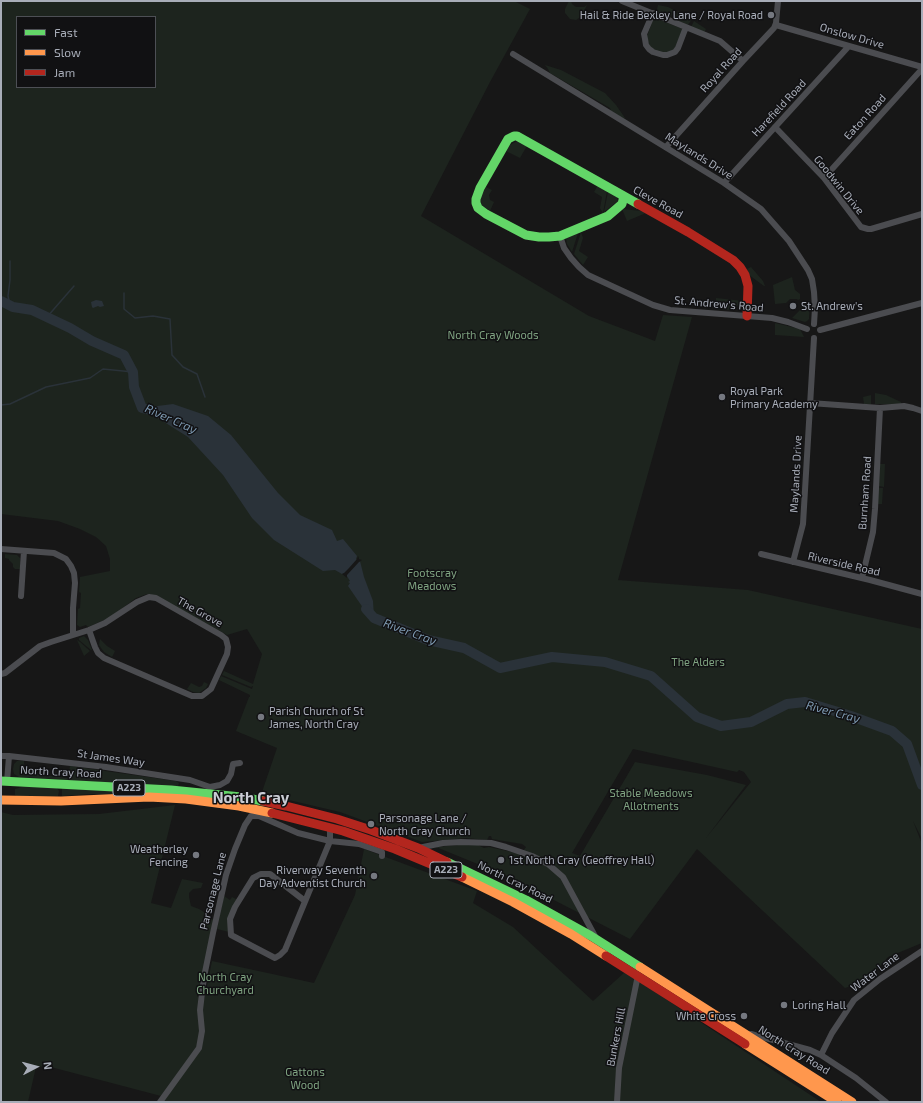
<!DOCTYPE html>
<html>
<head>
<meta charset="utf-8">
<style>
  body { margin:0 }
  #map { position:relative; width:923px; height:1103px; overflow:hidden; background:#171717; font-family:"Exo 2",sans-serif }
  canvas { display:block }
  .frame { position:absolute; inset:0; border:2px solid #a8adb8; pointer-events:none }
  .legend { position:absolute; left:16px; top:16px; width:140px; height:72px; box-sizing:border-box; background:#111113; border:1px solid #4d4f55; margin:0; padding:5px 7px; list-style:none; font-size:12px; color:#a8adb8 }
  .legend li { display:flex; align-items:center; gap:8px; height:20px }
  .legend b { width:20px; border:1px solid #4d4f55 }
  .north { position:absolute; left:16px; top:1047px; width:40px; height:40px; -webkit-text-stroke:3px #111113; paint-order:stroke; rotate:84deg; font-size:11px; font-weight:700; line-height:16px; text-align:center; color:#a8adb8 }
  .north::after { content:''; display:block; margin:auto; width:14px; height:18px; background:#a8adb8; clip-path:polygon(50% 0,100% 100%,50% 72%,0 100%) }
</style>
</head>
<body>
<div id="map">
<canvas width="923" height="1103"></canvas>
<div class="frame"></div>
<ul class="legend">
<li><b style="height:5px;background:#63d668"></b>Fast</li>
<li><b style="height:5px;background:#ff974d"></b>Slow</li>
<li><b style="height:5px;background:#b3261e"></b>Jam</li>
</ul>
<div class="north">N</div>
</div>
<script>
const g = document.querySelector('canvas').getContext('2d');
g.lineJoin = 'round';
function fill(path, color) { g.fillStyle = color; g.fill(path, 'evenodd'); }
const shape = rows => new Path2D(rows.map(r => 'M' + r).join(''));
function trace(path, color, width, dash) { g.strokeStyle = color; g.lineWidth = width; g.lineCap = dash ? 'butt' : 'round'; g.setLineDash(dash || []); g.stroke(path); }
function write(font, color, halo, rows, align = 'center') {
  g.font = font + ' "Exo 2",sans-serif'; g.lineWidth = 3; g.setLineDash([]); g.textBaseline = 'middle'; g.strokeStyle = halo; g.fillStyle = color; for (const [text, x, y, turn = 0] of rows) {
    g.save(); g.translate(x, y); g.rotate((+turn || 0) * Math.PI / 180); g.textAlign = isNaN(turn) ? turn : align; if (halo) g.strokeText(text, 0, 0); g.fillText(text, 0, 0); g.restore();
  }
}
fill(shape([
  [1,1,514,1,530,9,490,82,421,216,589,316,655,341,663,315,692,317,618,580,748,590,922,629,922,839,913,821,922,844,922,943,888,957,872,976,854,985,845,988,697,849,630,939,507,876,436,847,458,845,478,845,484,848,489,847,521,854,526,847,522,844,492,839,491,836,489,836,487,840,466,838,422,842,340,812,263,794,263,789,277,748,236,731,249,697,250,697,250,695,219,680,221,676,252,689,253,686,251,687,222,675,224,671,253,684,262,654,247,629,227,635,156,596,147,594,136,598,109,618,88,627,86,625,80,627,77,625,78,609,80,608,81,593,79,592,80,577,110,571,110,559,106,546,96,537,80,529,58,521,1,514],
  [17,17,155,17,155,87,17,87],
  [633,749,737,772,739,770,744,772,751,782,706,838,746,785,707,775,635,762,580,856,572,853],
  [569,1,571,1,572,4,576,7,584,7,587,5,583,13,579,18,576,20,570,19,565,13,565,9],
  [658,5,668,7,674,10,671,16,669,17,656,13],
  [678,11,683,13,692,19,688,25,676,20,675,18],
  [655,18,683,29,675,49,667,53,659,52,650,47,648,42,647,36,653,20],
  [694,21,706,29,704,33,691,27],
  [545,65,561,70,605,93,616,105,625,118,624,119,611,111,610,108,550,73,548,69],
  [517,141,528,144,520,158,506,151,510,145],
  [598,185,607,191,603,213,600,208,602,197,594,192],
  [486,187,492,190,489,195,490,200,494,202,490,211,482,205,481,202,481,196],
  [608,192,617,197,618,201,604,212],
  [622,209,642,211,646,213,627,221],
  [581,232,583,238,579,251,588,257,583,265,574,254],
  [578,233,572,252,567,244,566,238],
  [751,267,763,281,765,286,764,286,749,275,747,269],
  [792,277,795,290,800,294,800,299,798,300,797,299,790,299,786,303,775,304,773,285],
  [716,298,743,301,732,310,715,309],
  [810,303,809,319,807,321,805,322,792,318,801,309,801,304,806,306],
  [775,323,800,329,804,337,775,335],
  [875,393,886,395,901,402,901,404,875,404],
  [871,395,871,404,864,404,863,397],
  [880,464,885,464,884,487,879,486],
  [878,488,883,488,882,504,877,504],
  [5,554,17,555,20,558,20,569,15,569,13,567,13,564,9,560,9,559,5,558],
  [84,636,88,640,92,650,91,650,79,640,79,638],
  [100,639,107,646,115,651,112,657,104,652,101,648,99,645],
  [77,640,80,642,90,651,84,656],
  [204,682,208,684,206,688,199,693,193,692,187,689,191,683,199,687,202,686],
  [17,761,24,761,24,768,35,774,68,778,70,766,176,781,179,783,178,787,19,777,14,774,13,769,14,764],
  [25,786,57,788,59,791,58,796,18,797,15,795,15,789],
  [62,787,185,794,114,795,91,794,62,796],
  [175,805,151,903,171,908,182,879,203,883,201,888,193,889,189,893,189,897,191,906,199,909,207,914,207,916,215,921,197,996,204,1001,212,961,314,983,355,895,364,849,477,891,473,903,513,927,593,1001,625,972,821,1102,159,1102,161,1096,47,1066,36,1067,28,1102,1,1102,1,812,13,815,99,814],
  [224,896,230,900,232,897,238,900,229,932,217,929]
]), '#1d241e');
fill(shape([
  [96,300,102,301,104,306,100,307,98,306,93,308,92,307,91,302],
  [173,404,208,416,231,435,278,493,300,515,332,530,337,541,343,539,357,556,356,559,359,562,360,561,364,577,373,601,374,618,368,615,348,586,350,583,348,582,350,581,345,573,342,574,335,570,323,571,274,540,252,518,223,475,188,437,142,408]
]), '#2a3239');
fill(shape([
  [358,556,359,558,359,559,362,560,359,562,347,575,347,578,342,574,344,573,349,568,357,559]
]), '#171717');
trace(shape([
  [124,293,124,309,135,318,153,316,170,319,172,355,183,367,197,374,205,397],
  [10,305,8,296,10,280,10,261],
  [47,317,74,286],
  [1,405,10,404,46,387,90,378,103,369,133,372]
]), '#2a3239', 1.5);
trace(shape([
  [1,301,13,307,32,310,70,328,92,341,124,355,133,372,134,387,142,408,154,411],
  [366,609,374,618,428,640,464,648,500,668,552,657,605,662,651,676,697,717,721,726,751,722,787,704,805,702,851,716,892,731,907,744,922,785]
]), '#2a3239', 10);
trace(shape([
  [622,1,720,41,743,61],
  [653,13,644,34,645,39,646,45,649,49,653,52,663,55,667,55,675,52,678,48,686,27],
  [776,25,922,67],
  [513,54,724,183,761,209,789,241,808,270,812,279,814,292,815,308,814,324],
  [775,127,824,178,861,227,868,229,871,229,922,214],
  [666,147,743,61,774,28,776,23,778,1],
  [824,178,922,69],
  [724,183,849,46],
  [560,236,564,248,571,258,579,267,588,275,653,305,670,310,772,318,788,322,807,329],
  [820,330,922,303],
  [810,403,880,408,904,406,913,408,922,411],
  [1,549,54,553,66,559,71,566,74,573,75,583,73,608,73,635],
  [761,554,870,580,922,594],
  [793,562,803,524,814,338],
  [862,578,873,532,875,509,880,408],
  [21,596,24,551],
  [1,674,5,673,40,646,51,642,89,630,105,623,137,602,149,597,156,598,221,635,226,639,228,647,227,654,211,689,202,696,192,696,104,658,98,653,95,647,89,630],
  [1,756,9,756,106,767,190,780,210,787,220,785,227,781,231,774,233,764,240,763],
  [7,782,9,756],
  [418,848,443,843,461,842,491,843,506,847,532,856,548,864,563,877,596,938],
  [305,901,270,874,261,874,253,878,235,907,230,919,231,935,275,958,280,955,285,950,330,841,330,827],
  [751,1034,810,1050,821,1055,856,1078,886,1102],
  [821,1055,832,1033,854,1000,880,979,922,951],
  [160,1102,199,1048,202,1031,200,1010,204,977,213,933,226,875,235,849,245,825,251,816,259,816,298,833,330,841,359,844,382,852,382,856],
  [617,1102,619,1068,638,975]
]), '#4b4c50', 6);
trace(shape([
  [624,196,622,204,608,216,560,236,549,237,539,237,526,235,486,214,478,208,476,203,476,199,480,188,508,139,514,136,517,136,638,204],
  [1,781,171,790,241,797,263,801],
  [447,862,526,900,591,936,640,967]
]), '#63d668', 9);
trace(shape([
  [1,800,61,801,149,797,186,799,239,806,272,813],
  [462,877,513,902,571,934,606,956],
  [640,967,852,1102],
  [745,1044,837,1102]
]), '#ff974d', 9);
trace(shape([
  [638,204,688,232,733,260,740,267,745,275,748,286,747,316],
  [263,801,286,806,337,819,371,830,418,848,447,862],
  [272,813,343,831,395,849,462,877],
  [606,956,745,1044]
]), '#b3261e', 9);
for (const [x, y, r, color] of [
  [771,15,4,"#757880"],
  [793,306,4,"#757880"],
  [722,397,4,"#757880"],
  [261,717,4,"#757880"],
  [371,824,4,"#757880"],
  [196,855,4,"#757880"],
  [501,860,4,"#757880"],
  [374,876,4,"#757880"],
  [784,1005,4,"#757880"],
  [744,1016,4,"#757880"]
]) { const dot = new Path2D(); dot.arc(x, y, r, 0, 2 * Math.PI); g.fillStyle = color; g.fill(dot); trace(dot, '#111113', 1.5); }
for (const [x, y, w] of [
  [129,788,32],
  [446,870,32]
]) { const box = new Path2D(); box.roundRect(x - w / 2, y - 8, w, 16, 3); g.fillStyle = '#111113'; g.fill(box); trace(box, '#a8adb8', 1); }
write('bold 10px', '#a8adb8', null, [
  ["A223",129,788],
  ["A223",446,870]
]);
write('11px', '#a8adb8', '#111113', [
  ["Hail & Ride Bexley Lane / Royal Road",763,15,"right"],
  ["St. Andrew's",801,306],
  ["Royal Park",730,391],
  ["Primary Academy",730,404],
  ["Parish Church of St",269,711],
  ["James, North Cray",269,724],
  ["Parsonage Lane /",379,818],
  ["North Cray Church",379,831],
  ["Weatherley",188,849,"right"],
  ["Fencing",188,862,"right"],
  ["1st North Cray (Geoffrey Hall)",509,860],
  ["Riverway Seventh",366,870,"right"],
  ["Day Adventist Church",366,883,"right"],
  ["Loring Hall",792,1005],
  ["White Cross",736,1016,"right"]
], 'left');
write('11px', '#a8adb8', '#111113', [
  ["Onslow Drive",852,36,16],
  ["Royal Road",721,70,-48],
  ["Harefield Road",779,108,-47],
  ["Eaton Road",865,117,-48],
  ["Maylands Drive",699,156,32],
  ["Goodwin Drive",839,185,51],
  ["Cleve Road",658,202,29],
  ["St. Andrew's Road",719,304,5],
  ["Maylands Drive",796,474,-87],
  ["Burnham Road",865,493,-86],
  ["Riverside Road",844,564,13],
  ["The Grove",200,612,29],
  ["St James Way",111,758,8],
  ["North Cray Road",61,772,3],
  ["North Cray Road",515,882,26],
  ["Parsonage Lane",213,891,-76],
  ["Water Lane",875,972,-37],
  ["Bunkers Hill",616,1037,-79],
  ["North Cray Road",794,1050,32]
]);
write('11px', '#7fa381', '#111113', [
  ["North Cray Woods",493,335],
  ["Footscray",432,573],
  ["Meadows",432,586],
  ["The Alders",698,662],
  ["Stable Meadows",651,793],
  ["Allotments",651,806],
  ["North Cray",225,977],
  ["Churchyard",225,990],
  ["Gattons",305,1072],
  ["Wood",305,1085]
]);
write('italic 12px', '#7f9bb3', '#111113', [
  ["River Cray",171,419,24],
  ["River Cray",410,632,20],
  ["River Cray",833,712,15]
]);
write('bold 15px', '#c9ccd4', '#111113', [
  ["North Cray",251,798]
]);
</script>
</body>
</html>
